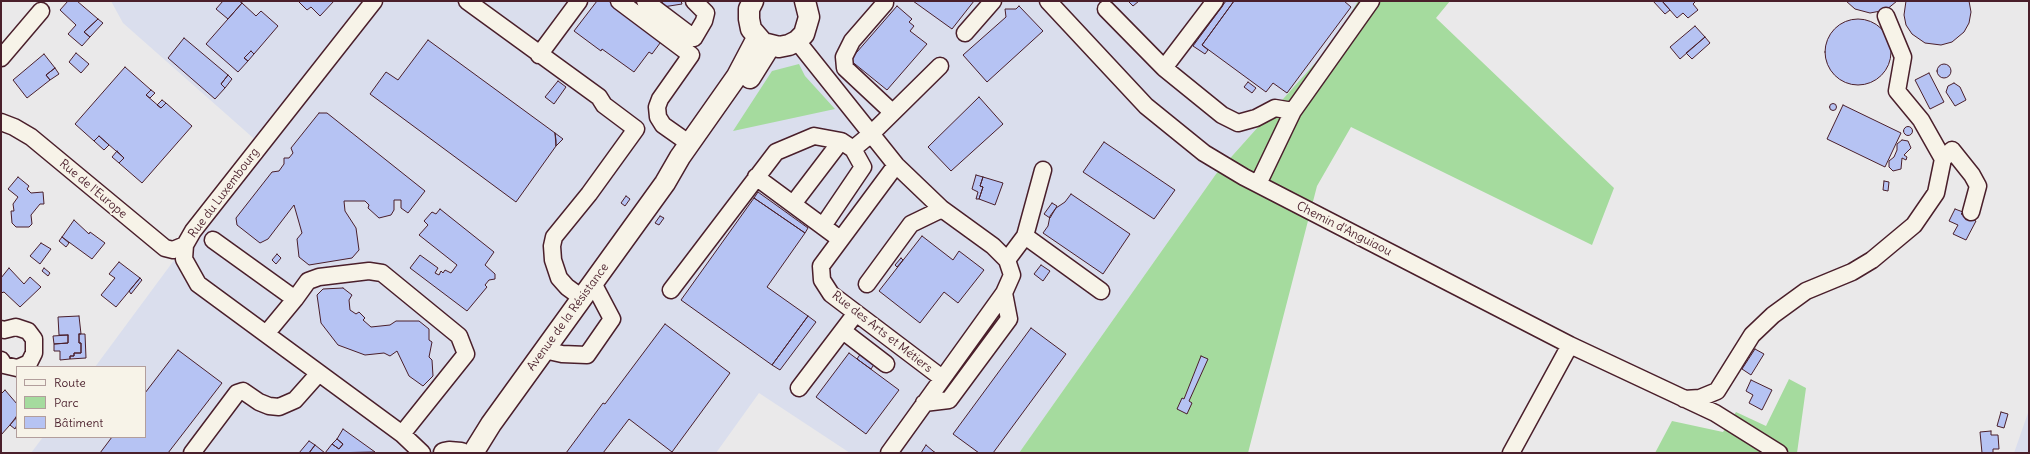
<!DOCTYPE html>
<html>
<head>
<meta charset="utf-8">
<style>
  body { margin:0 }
  #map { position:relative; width:2030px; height:454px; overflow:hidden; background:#eae9ea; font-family:Delius,sans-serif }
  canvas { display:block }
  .frame { position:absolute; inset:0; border:2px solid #4a1f2b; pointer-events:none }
  .legend { position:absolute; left:16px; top:366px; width:130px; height:72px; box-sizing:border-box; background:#f7f3e8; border:1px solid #b29e9c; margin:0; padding:5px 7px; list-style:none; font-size:12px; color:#4a1f2b }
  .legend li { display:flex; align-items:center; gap:8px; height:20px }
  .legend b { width:20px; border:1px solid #b29e9c }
</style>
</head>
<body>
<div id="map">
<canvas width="2030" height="454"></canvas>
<div class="frame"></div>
<ul class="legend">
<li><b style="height:5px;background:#f7f3e8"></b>Route</li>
<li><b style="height:11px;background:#a5db9e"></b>Parc</li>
<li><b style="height:11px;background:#b6c3f3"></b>Bâtiment</li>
</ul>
</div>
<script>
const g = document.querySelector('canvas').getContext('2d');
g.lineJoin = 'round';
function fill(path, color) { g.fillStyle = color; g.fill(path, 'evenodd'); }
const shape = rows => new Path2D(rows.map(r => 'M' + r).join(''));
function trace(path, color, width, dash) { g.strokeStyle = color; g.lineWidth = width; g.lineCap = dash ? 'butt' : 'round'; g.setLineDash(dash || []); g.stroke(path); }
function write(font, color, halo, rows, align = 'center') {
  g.font = font + ' Delius,sans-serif'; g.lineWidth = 4; g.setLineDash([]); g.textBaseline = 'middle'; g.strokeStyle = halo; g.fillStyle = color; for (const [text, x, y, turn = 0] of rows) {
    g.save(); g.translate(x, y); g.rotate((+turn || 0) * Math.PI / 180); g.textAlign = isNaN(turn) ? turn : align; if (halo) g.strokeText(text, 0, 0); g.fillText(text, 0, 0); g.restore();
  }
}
fill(shape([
  [111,1,1360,1,1334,42,1216,174,1019,453,850,453,759,393,716,453,31,453,43,437,145,437,145,367,95,367,260,144,123,23],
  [2029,410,2029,453,2014,453]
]), '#dadeed');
fill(shape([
  [1358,1,1450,1,1436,18,1614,188,1592,245,1351,127,1317,186,1248,453,1019,453,1216,174,1334,42],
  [799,64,805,76,835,109,733,131,772,71],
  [1789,379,1806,388,1797,453,1655,453,1672,421,1723,432,1736,412,1766,426]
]), '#a5db9e');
const building = shape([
  [68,1,77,1,98,19,84,32,90,37,82,46,68,34,76,25,60,10,68,1],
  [223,1,239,1,242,3,228,19,216,9,223,1],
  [298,1,334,1,320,16,311,7,307,10,298,1],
  [597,1,613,1,663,39,652,54,649,52,634,72,602,49,601,51,574,31,597,1],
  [662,1,681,1,682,4,663,7,662,1],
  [913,1,974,1,952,29,913,1],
  [1128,1,1139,1,1133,6,1128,1],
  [1226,1,1234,1,1202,45,1208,50,1205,54,1193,46,1226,1],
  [1234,1,1344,1,1351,7,1287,93,1273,83,1266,92,1202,45,1234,1],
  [1653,1,1662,1,1670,10,1665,14,1653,1],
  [1662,1,1696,1,1693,4,1698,10,1688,18,1683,13,1677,18,1662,1],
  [1846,1,1897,1,1886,10,1870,13,1855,9,1846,1],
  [1906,1,1969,1,1971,12,1969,23,1964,32,1952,42,1941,45,1925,43,1912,34,1906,25,1904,15,1906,1],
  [242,3,256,16,261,11,278,26,254,54,251,51,244,58,248,61,238,72,206,44,242,3],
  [897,6,912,19,909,22,914,26,910,31,927,44,887,90,850,60,897,6],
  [1019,6,1043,31,987,82,963,55,1006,17,1005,9,1016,9,1019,6],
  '1825 52a33 33 0 1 1 66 0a33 33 0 1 1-66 0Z',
  [98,19,103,23,90,37,84,32,98,19],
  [1695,26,1705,37,1680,59,1670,47,1695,26],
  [1705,37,1710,43,1692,59,1686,53,1705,37],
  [184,38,228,75,221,84,225,88,215,99,168,58,184,38],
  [428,40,555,133,556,146,516,202,370,94,386,72,398,80,428,40],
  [251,51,254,54,248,61,244,58,251,51],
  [76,53,89,64,81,73,69,62,76,53],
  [44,54,55,68,46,75,50,80,27,98,13,80,44,54],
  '1937 71a7 7 0 1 1 14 0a7 7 0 1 1-14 0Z',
  [125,67,151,90,146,95,161,108,166,103,192,126,142,183,119,163,124,158,99,136,94,141,75,124,125,67],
  [55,68,59,74,50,80,46,75,55,68],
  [1929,73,1944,102,1930,109,1915,80,1929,73],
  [228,75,232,79,225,88,221,84,228,75],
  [558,81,566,87,554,104,545,97,558,81],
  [1248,82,1256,88,1252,93,1244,87,1248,82],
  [1954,83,1960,87,1966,100,1955,106,1946,92,1948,86,1954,83],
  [151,90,155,93,150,98,146,95,151,90],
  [979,97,1003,124,951,171,928,147,979,97],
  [162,100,166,103,161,108,157,105,162,100],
  '1829.5 107a3.5 3.5 0 1 1 7 0a3.5 3.5 0 1 1-7 0Z',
  [1843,105,1901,133,1885,167,1827,139,1843,105],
  [319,113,327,113,425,191,408,213,401,208,401,200,394,200,394,210,391,215,379,218,368,208,369,205,365,201,344,201,345,211,356,228,359,250,352,258,309,265,299,257,297,239,302,233,294,205,268,239,260,243,237,225,236,218,272,172,279,171,284,164,284,158,289,158,293,153,291,148,319,113],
  '1903.5 131a4.5 4.5 0 1 1 9 0a4.5 4.5 0 1 1-9 0Z',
  [555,133,563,139,556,146,556,140,555,133],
  [99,136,109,145,104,150,94,141,99,136],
  [1902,140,1908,141,1911,148,1904,155,1907,157,1906,160,1902,158,1901,169,1893,171,1889,167,1889,161,1894,157,1897,150,1897,144,1902,140],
  [1104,142,1175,190,1154,219,1083,172,1104,142],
  [117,151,124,158,119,163,112,157,117,151],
  [976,175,983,177,980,186,983,187,979,199,976,199,978,192,972,189,976,175],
  [18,177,29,186,27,189,31,193,43,192,44,204,40,204,31,215,32,224,29,227,16,227,12,223,11,211,14,211,13,204,18,197,8,189,18,177],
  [983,177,1003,183,995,205,979,199,983,187,980,186,983,177],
  [1884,181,1889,182,1888,191,1883,190,1884,181],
  [758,192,808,228,805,233,754,198,758,192],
  [1071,194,1130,234,1103,274,1043,233,1048,226,1050,216,1056,208,1065,202,1071,194],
  [626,196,630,199,625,206,621,203,626,196],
  [754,198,805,233,767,287,808,316,772,365,681,300,754,198],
  [1052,203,1057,206,1050,218,1044,214,1052,203],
  [440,209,494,252,485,265,495,274,495,279,489,280,485,285,487,287,467,311,410,268,420,255,438,268,435,273,439,275,441,271,443,273,445,270,451,273,457,265,419,235,428,225,424,221,432,212,436,214,440,209],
  [1955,209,1963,212,1961,214,1976,221,1966,240,1953,234,1958,225,1949,221,1955,209],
  [660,216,664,218,659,225,655,223,660,216],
  [74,220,89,234,90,232,105,243,92,259,62,237,74,220],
  [922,236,953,260,959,251,984,270,958,303,944,292,920,323,879,291,922,236],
  [62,237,69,243,66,247,59,241,62,237],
  [41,243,51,249,40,264,30,256,41,243],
  [277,254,281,258,276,264,272,260,277,254],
  [901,258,903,260,897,267,895,265,901,258],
  [119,262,140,278,116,307,101,295,115,278,109,274,119,262],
  [1041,265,1050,271,1043,281,1034,274,1041,265],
  [9,268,24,284,30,277,41,287,20,307,4,292,1,293,1,278,9,268],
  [44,268,50,273,48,276,42,271,44,268],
  [140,278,142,280,131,294,129,291,140,278],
  [343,288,352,295,349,300,350,310,356,314,359,312,365,318,363,320,371,327,390,325,396,321,419,321,429,329,429,340,432,342,429,357,432,360,433,376,423,386,409,376,397,351,390,356,384,353,365,355,338,345,321,323,317,295,323,289,343,288],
  [79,316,81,334,79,334,79,343,81,343,81,353,74,353,74,356,70,356,70,359,60,360,60,351,54,351,54,344,68,343,68,335,59,335,58,317,79,316],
  [808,316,816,322,780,370,772,365,808,316],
  [665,324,730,373,672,452,629,419,603,453,566,453,603,403,605,404,665,324],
  [1031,328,1066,354,993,453,979,453,953,434,1031,328],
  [79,334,85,334,86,358,70,359,70,356,74,356,74,353,81,353,81,343,79,343,79,334],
  [68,335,68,343,54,344,53,336,68,335],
  [1755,349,1764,354,1751,375,1742,369,1755,349],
  [178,350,222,383,168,453,100,453,112,437,145,437,145,393,178,350],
  [849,353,899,390,866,434,816,397,849,353],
  [861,353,875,363,871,369,857,359,861,353],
  [1201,356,1208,359,1189,401,1192,403,1187,414,1177,409,1182,398,1184,399,1201,356],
  [1751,380,1772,390,1762,410,1749,403,1753,395,1746,391,1751,380],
  [5,390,17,404,17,417,1,435,1,394,5,390],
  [2001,412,2008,414,2004,428,1997,426,2001,412],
  [16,417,17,425,15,429,10,425,16,417],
  [343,429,375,452,325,453,332,444,339,449,343,444,337,439,343,429],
  [1991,431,1991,435,1998,435,1999,449,1993,449,1993,453,1982,453,1980,432,1991,431],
  [337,439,343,444,339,449,332,444,337,439],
  [309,441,315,445,309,453,299,453,309,441],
  [315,445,325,453,309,453,315,445],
  [926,445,933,451,936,453,921,453,926,445]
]);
fill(building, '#b6c3f3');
trace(building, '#4a1f2b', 1);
const minor = shape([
  [374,1,193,231,185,245,184,259,198,284,402,434,422,453],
  [467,1,599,97,604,105,636,129,589,194,554,237,552,246,553,260,559,278,567,287,582,298],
  [619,1,691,55,660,99,657,107,658,117,663,125,690,144],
  [645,1,694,38,704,21,706,13,694,1],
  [1048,1,1146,106,1204,153,1244,177,1570,345,1715,413,1779,453],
  [885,3,852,41,844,57,845,68,892,112],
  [1106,9,1164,68,1222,115,1238,123,1256,118,1275,108,1293,111],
  [965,33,993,1],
  [797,41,896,165,942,209,993,246,1007,260,1012,275,1004,293,889,453],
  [539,55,579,1],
  [1,58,41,11],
  [1164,68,1215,1],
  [1,122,14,127,31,137,165,248,173,250,185,245],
  [1943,159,1952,150,1972,175,1978,186,1971,212],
  [896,165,821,266,822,280,831,294,942,378],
  [756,177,840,239],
  [1258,184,1293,111,1371,1],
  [793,204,841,141],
  [823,226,863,167,853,149],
  [1025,236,1101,291],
  [213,240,295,299,308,281,319,277,369,271,382,273,459,336,466,354,402,434],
  [1007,260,1025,236,1043,170],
  [867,284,911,224,942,209],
  [671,290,776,152,814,136,841,141,853,149,871,134,940,66],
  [1,329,4,330,16,327,28,331,34,339,34,353,29,363,20,367],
  [843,331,886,364],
  [266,334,295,299],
  [544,350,562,354,587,355,612,319,593,283],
  [1,360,4,365,17,368],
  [799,388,856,313],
  [1684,399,1700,398,1717,391,1752,335,1773,315,1806,291,1852,272,1872,260,1914,225,1936,193,1943,159,1921,120,1897,91,1903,57,1886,16],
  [924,403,949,400,1009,319,1004,293],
  [192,453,237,393,243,391,259,402,269,406,279,407,295,400,319,373],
  [1511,453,1570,345]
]);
const major = shape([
  [753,1,749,9,749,19,751,29,763,43,779,47,789,45,797,41,804,34,809,17,805,1],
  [750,78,770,46],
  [444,453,449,452,461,453],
  [473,453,491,424,665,183,680,157,737,76,757,38]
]);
trace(minor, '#4a1f2b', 19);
trace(major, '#4a1f2b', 23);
trace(minor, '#f7f3e8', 16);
trace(major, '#f7f3e8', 20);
write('12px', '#4a1f2b', '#f7f3e8', [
  ["Rue de l'Europe",93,189,40],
  ["Rue du Luxembourg",224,193,-53],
  ["Chemin d'Anguiaou",1344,229,27],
  ["Avenue de la Résistance",568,317,-54],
  ["Rue des Arts et Métiers",882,332,38]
]);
</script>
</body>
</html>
